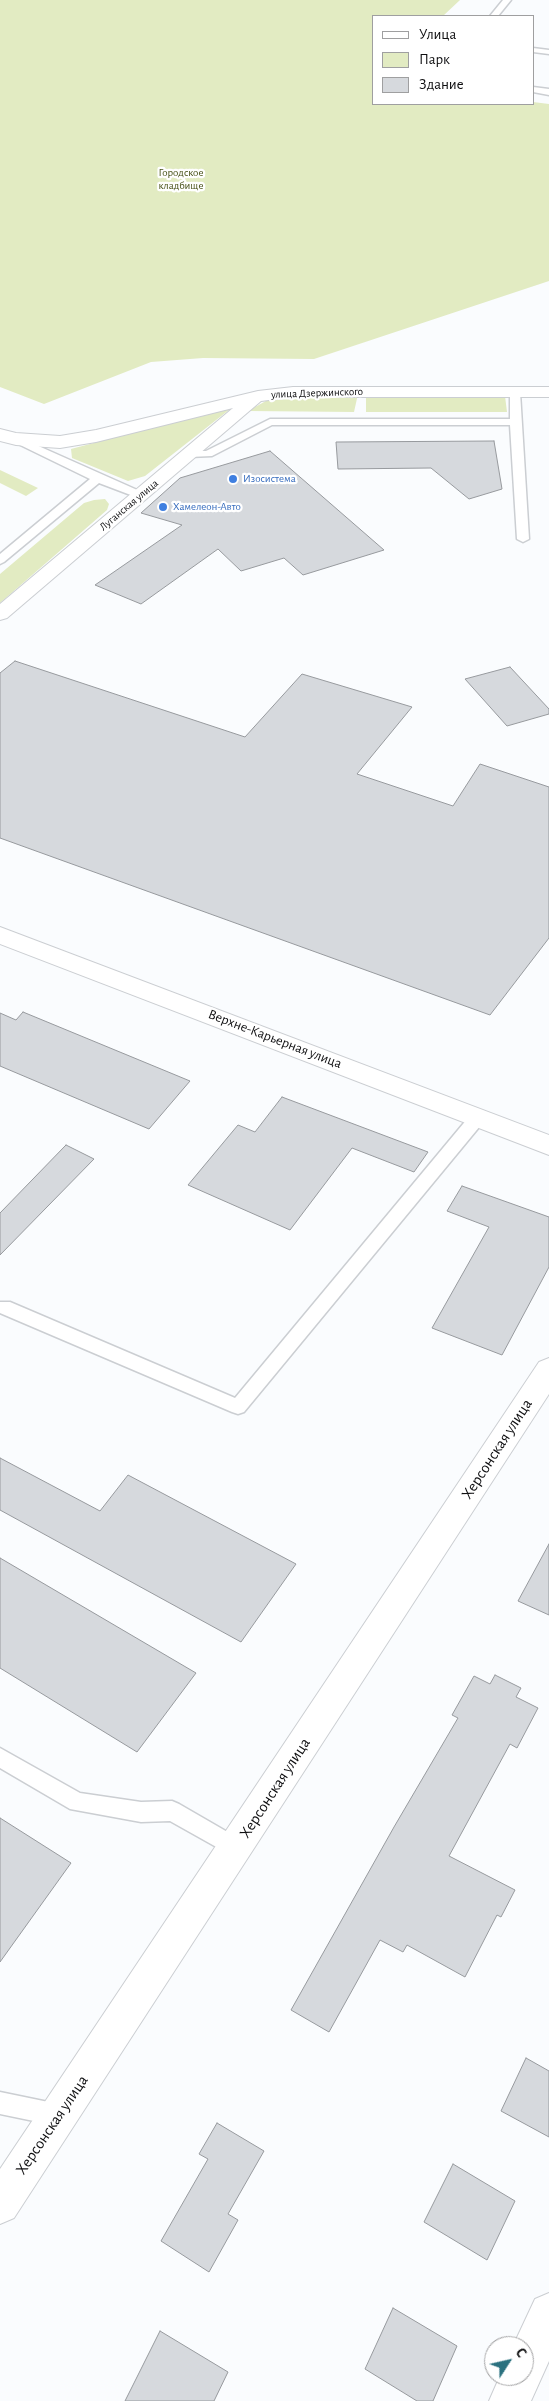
<!DOCTYPE html>
<html>
<head>
<meta charset="utf-8">
<style>
  body { margin:0 }
  #map { position:relative; width:549px; height:2401px; overflow:hidden; background:#fafcfe; font-family:"Alegreya Sans",sans-serif }
  canvas { display:block }
  .legend { position:absolute; left:372px; top:15px; width:162px; height:90px; box-sizing:border-box; background:#fff; border:1px solid #9f9fa0; margin:0; padding:6px 9px; list-style:none; font-size:15px; color:#0f0f11 }
  .legend li { display:flex; align-items:center; gap:10px; height:25px }
  .legend b { width:25px; border:1px solid #9f9fa0 }
  .north { position:absolute; left:484px; top:2336px; width:50px; height:50px; box-sizing:border-box; background:#fff; border:1px solid #9f9fa0; border-radius:50%; rotate:55deg; font-size:14px; font-weight:700; line-height:20px; text-align:center; color:#0f0f11 }
  .north::after { content:''; display:block; margin:auto; width:18px; height:22px; background:#2b717f; clip-path:polygon(50% 0,100% 100%,50% 72%,0 100%) }
</style>
</head>
<body>
<div id="map">
<canvas width="549" height="2401"></canvas>
<ul class="legend">
<li><b style="height:6px;background:#fff"></b>Улица</li>
<li><b style="height:14px;background:#e2ebc2"></b>Парк</li>
<li><b style="height:14px;background:#d6d9dd"></b>Здание</li>
</ul>
<div class="north">С</div>
</div>
<script>
const g = document.querySelector('canvas').getContext('2d');
g.lineJoin = 'round';
function fill(path, color) { g.fillStyle = color; g.fill(path, 'evenodd'); }
const shape = rows => new Path2D(rows.map(r => 'M' + r).join(''));
function trace(path, color, width, dash) { g.strokeStyle = color; g.lineWidth = width; g.lineCap = dash ? 'butt' : 'round'; g.setLineDash(dash || []); g.stroke(path); }
function write(font, color, halo, rows, align = 'center') {
  g.font = font + ' "Alegreya Sans",sans-serif'; g.lineWidth = 4.5; g.setLineDash([]); g.textBaseline = 'middle'; g.strokeStyle = halo; g.fillStyle = color; for (const [text, x, y, turn = 0] of rows) {
    g.save(); g.translate(x, y); g.rotate((+turn || 0) * Math.PI / 180); g.textAlign = isNaN(turn) ? turn : align; if (halo) g.strokeText(text, 0, 0); g.fillText(text, 0, 0); g.restore();
  }
}
fill(shape([
  [0,0,460,0,443,16,373,16,373,104,533,104,533,102,549,104,549,281,314,359,203,358,151,362,44,404,0,387],
  [358,394,354,412,248,411,273,397],
  [366,395,505,396,507,412,366,412],
  [234,406,145,476,128,481,72,458,71,449],
  [0,470,38,488,26,496,0,483],
  [105,499,109,504,107,510,0,603,0,574,84,503,94,500]
]), '#e2ebc2');
const building = shape([
  [494,441,502,489,469,499,431,468,338,469,336,442,494,441],
  [270,451,384,550,303,575,284,558,241,571,218,549,141,604,95,585,182,525,141,513,180,478,270,451],
  [15,661,245,737,302,674,412,707,357,774,453,806,480,764,549,787,549,938,490,1015,0,838,0,673,15,661],
  [510,667,549,709,549,714,507,726,465,679,510,667],
  [23,1012,190,1081,149,1129,0,1066,0,1013,16,1020,23,1012],
  [282,1097,428,1152,414,1172,352,1148,290,1230,188,1185,238,1125,255,1132,282,1097],
  [66,1145,94,1159,0,1255,0,1213,66,1145],
  [462,1186,549,1217,549,1267,502,1355,432,1328,489,1227,447,1211,462,1186],
  [0,1458,100,1511,128,1475,296,1564,241,1642,0,1510,0,1458],
  [549,1544,549,1615,518,1601,549,1544],
  [0,1558,196,1673,137,1752,0,1668,0,1558],
  [495,1675,521,1688,516,1697,538,1708,517,1748,510,1744,449,1856,515,1890,501,1917,497,1915,465,1977,407,1945,403,1952,380,1940,329,2032,291,2010,394,1827,458,1718,452,1715,474,1676,490,1684,495,1675],
  [0,1818,71,1863,0,1962,0,1818],
  [526,2058,549,2071,549,2137,501,2111,526,2058],
  [217,2123,264,2151,228,2214,238,2220,209,2272,161,2241,208,2159,199,2154,217,2123],
  [453,2164,515,2201,487,2260,424,2222,453,2164],
  [393,2308,457,2346,433,2401,417,2401,365,2369,393,2308],
  [160,2331,228,2372,214,2401,125,2401,160,2331]
]);
fill(building, '#d6d9dd');
trace(building, '#979a9e', 1);
const service = shape([
  [503,0,511,0,498,16,490,16,503,0],
  [533,48,549,50,549,54,533,52,533,48],
  [533,87,549,89,549,95,533,92,533,87],
  [515,389,520,392,529,539,523,542,517,539,510,425,272,425,212,456,189,457,184,454,189,451,206,451,270,419,510,419,510,392,515,389],
  [16,436,144,493,146,495,144,497,136,497,99,483,4,562,0,564,0,554,90,479,12,441,12,437,16,436],
  [479,1110,485,1112,487,1116,485,1120,244,1412,238,1414,232,1412,0,1313,0,1302,10,1302,235,1398,473,1112,479,1110],
  [0,1748,80,1793,141,1802,172,1801,179,1804,243,1841,246,1848,243,1855,236,1858,170,1821,141,1822,70,1809,0,1768,0,1748],
  [0,2092,58,2104,66,2107,69,2115,66,2123,58,2126,0,2114,0,2092]
]);
const minor = shape([
  [549,1358,549,1394,14,2218,0,2224,0,2169,539,1362,549,1358],
  [549,2293,549,2361,531,2401,489,2401,500,2376,524,2376,524,2346,513,2346,535,2299,549,2293]
]);
const tertiary = shape([
  [293,387,549,387,549,397,293,397,261,401,7,618,0,620,0,604,233,408,96,442,60,448,16,445,0,441,0,429,16,433,60,436,96,430,258,391,293,387],
  [0,927,549,1135,549,1155,0,944,0,927]
]);
trace(service, '#cbced2', 3);
trace(minor, '#cbced2', 2);
trace(tertiary, '#cbced2', 2);
fill(service, '#fff');
fill(minor, '#fff');
fill(tertiary, '#fff');
for (const [x, y, r, color] of [
  [233,479,5,"#3f7fe0"],
  [163,507,5,"#3f7fe0"]
]) { const dot = new Path2D(); dot.arc(x, y, r, 0, 2 * Math.PI); g.fillStyle = color; g.fill(dot); trace(dot, '#fff', 2); }
write('11px', '#485218', '#fff', [
  ["Городское",181,173],
  ["кладбище",181,186]
]);
write('11px', '#0f0f11', '#fff', [
  ["улица Дзержинского",317,393,-2],
  ["Луганская улица",129,505,-40]
]);
write('11px', '#366cbe', '#fff', [
  ["Изосистема",243,479],
  ["Хамелеон-Авто",173,507]
], 'left');
write('14px', '#0f0f11', '#fff', [
  ["Верхне-Карьерная улица",275,1039,21]
]);
write('16px', '#0f0f11', '#fff', [
  ["Херсонская улица",497,1449,-57],
  ["Херсонская улица",275,1788,-57],
  ["Херсонская улица",52,2125,-56]
]);
</script>
</body>
</html>
